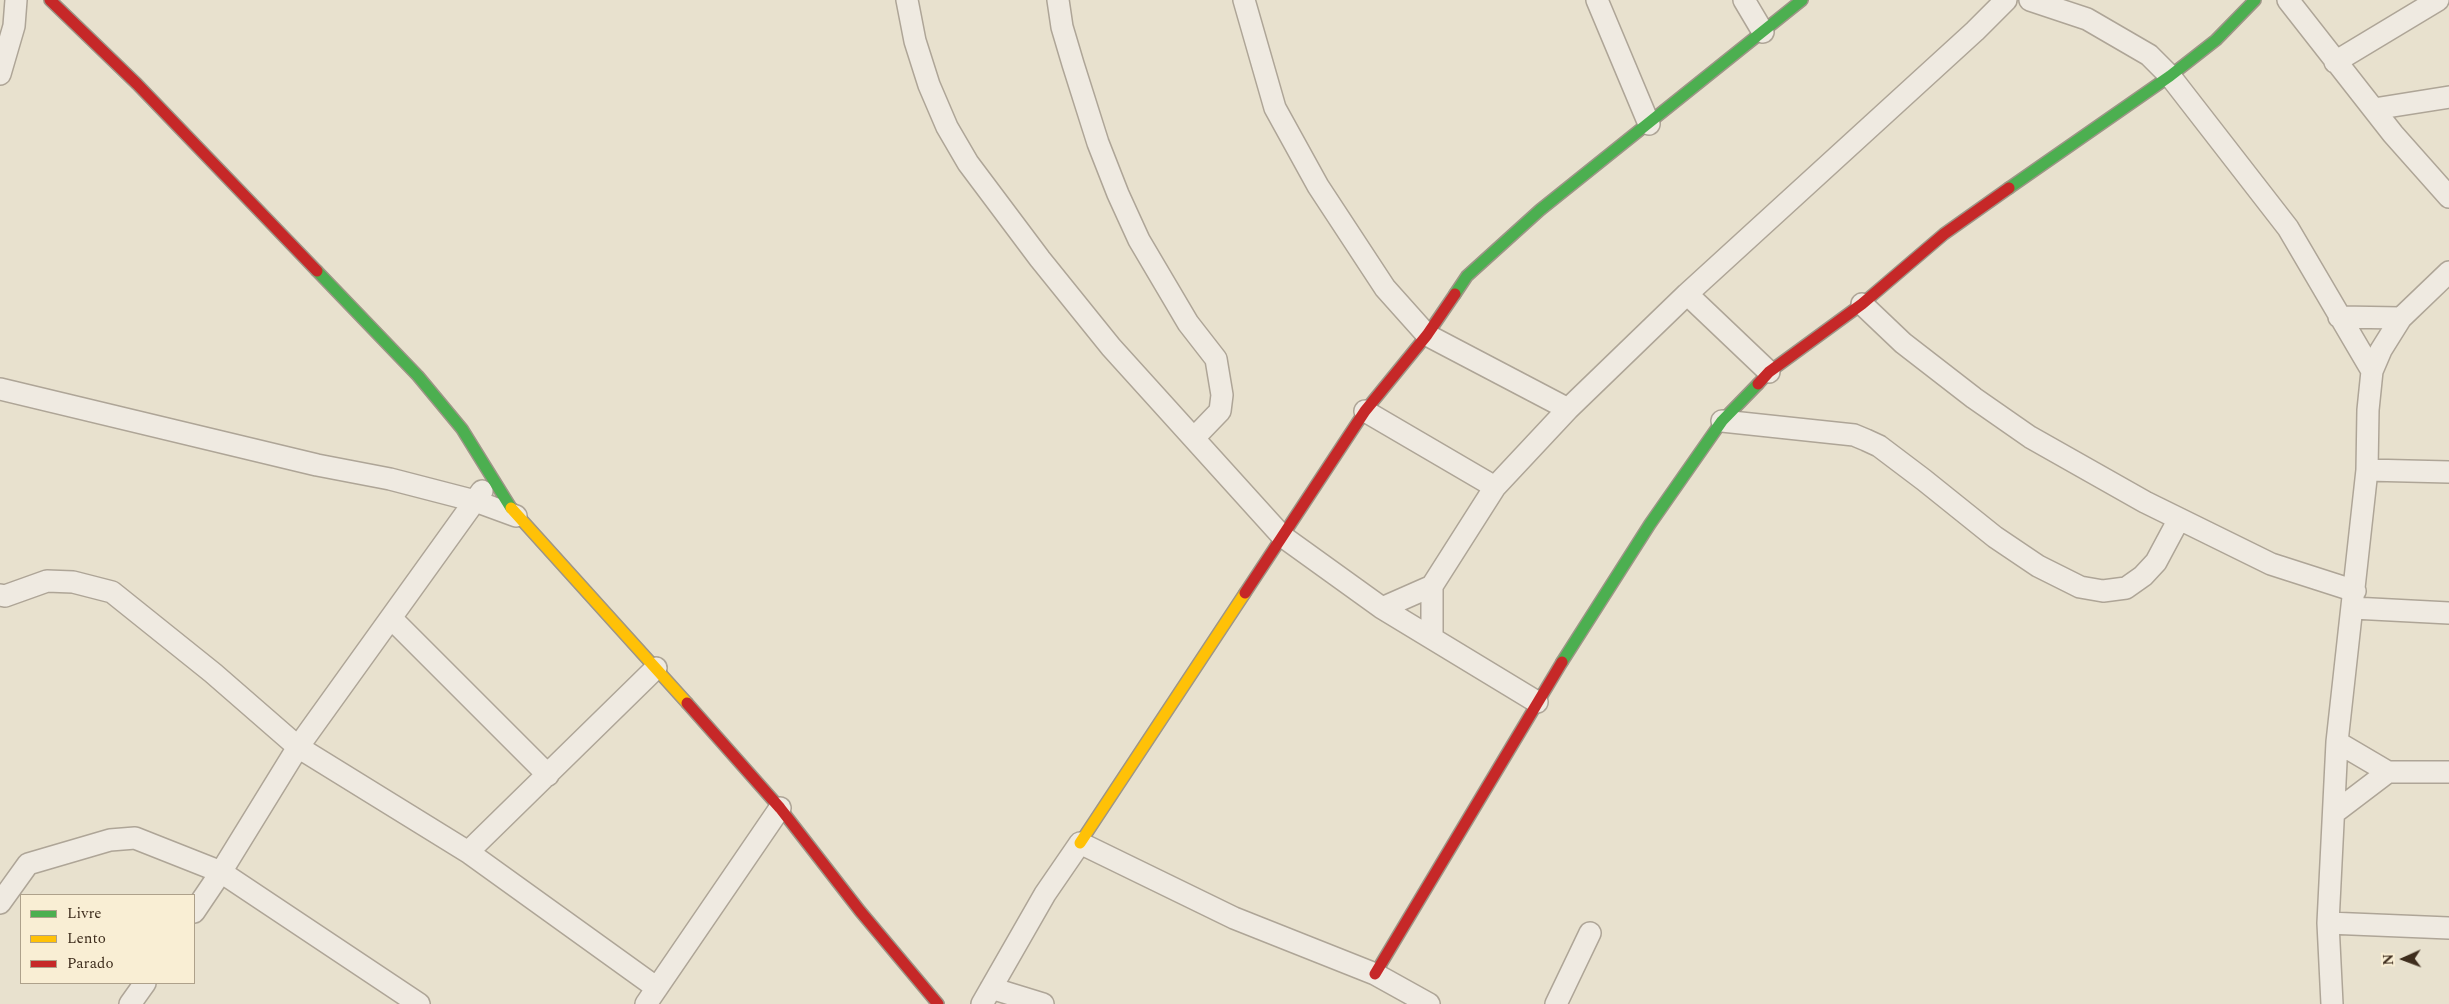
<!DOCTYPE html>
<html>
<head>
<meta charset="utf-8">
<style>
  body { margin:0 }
  #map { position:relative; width:2449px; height:1004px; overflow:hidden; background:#e8e1ce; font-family:Spectral,serif }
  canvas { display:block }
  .legend { position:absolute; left:20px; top:894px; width:175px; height:90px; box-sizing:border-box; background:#f9eed4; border:1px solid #aea18b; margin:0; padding:6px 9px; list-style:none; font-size:15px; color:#3e2d1d }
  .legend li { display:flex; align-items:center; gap:10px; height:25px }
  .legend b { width:25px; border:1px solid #aea18b }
  .north { position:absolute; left:2379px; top:934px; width:50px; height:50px; -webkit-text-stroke:4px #f9eed4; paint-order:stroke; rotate:268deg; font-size:14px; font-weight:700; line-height:20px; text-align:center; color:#3e2d1d }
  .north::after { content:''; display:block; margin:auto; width:18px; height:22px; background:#3e2d1d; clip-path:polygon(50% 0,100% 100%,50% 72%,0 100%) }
</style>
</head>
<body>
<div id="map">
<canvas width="2449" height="1004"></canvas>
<ul class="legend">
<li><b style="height:6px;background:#4caf50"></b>Livre</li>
<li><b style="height:6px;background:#ffc107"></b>Lento</li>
<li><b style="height:6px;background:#c62828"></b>Parado</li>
</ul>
<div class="north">N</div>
</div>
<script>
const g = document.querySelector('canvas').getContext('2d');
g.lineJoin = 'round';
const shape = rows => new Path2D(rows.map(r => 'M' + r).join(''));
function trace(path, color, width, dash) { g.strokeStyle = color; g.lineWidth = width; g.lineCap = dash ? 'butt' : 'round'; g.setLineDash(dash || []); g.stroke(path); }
const street = shape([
  [907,0,915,41,929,85,947,127,968,163,1040,259,1111,347,1282,536,1382,608,1537,702],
  [1058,0,1062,27,1073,64,1098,143,1118,194,1139,240,1188,323,1216,359,1222,395,1220,411,1194,438],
  [1244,0,1275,108,1318,186,1385,288,1427,335,1568,409],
  [1597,0,1649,124],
  [1744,0,1763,32],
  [2030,0,2087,19,2149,55,2170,76,2288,228,2372,371],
  [2288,0,2393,134,2449,197],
  [2335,62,2438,0],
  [0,74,14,26,16,0],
  [2374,109,2449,97],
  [1687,294,1769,372],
  [1862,304,1903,343,1974,398,2030,437,2145,502,2271,564,2355,591],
  [2339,317,2401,318],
  [0,389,317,465,390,479,475,501,516,516],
  [1365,411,1495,487],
  [1722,421,1854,435,1866,440,1879,446,1924,480,1995,537,2038,566,2080,587,2103,591,2126,588,2143,576,2156,562,2179,519],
  [2367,470,2449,472],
  [1432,586,1495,487,1568,409,1687,294,1975,31,2006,0],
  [0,595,5,596,47,581,73,582,112,592,213,673,298,747,468,852,657,988],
  [1382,608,1432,586,1432,636],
  [2353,608,2449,613],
  [391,618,548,775],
  [2337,742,2388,772,2449,772],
  [2334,813,2388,772],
  [468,852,656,668],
  [0,903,28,864,110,840,135,838,221,872,419,1004],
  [194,912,221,872,298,747,482,491],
  [2328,923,2449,928],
  [991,988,1043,1004],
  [130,1004,145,983],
  [646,1004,780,808],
  [982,1004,1045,894,1080,843,1234,918,1375,974,1429,1004],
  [1556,1004,1590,933],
  [2332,1004,2328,923,2337,742,2367,470,2368,410,2372,371,2381,350,2401,318,2449,272]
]);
const fast = shape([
  [2009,188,2170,76,2216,40,2255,0],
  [317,271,418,376,462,429,511,508],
  [1455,294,1467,276,1540,210,1802,0],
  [1562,662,1650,524,1722,421,1758,384]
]);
const slow = shape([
  [511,508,687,703],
  [1080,843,1245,593]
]);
const jam = shape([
  [50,0,137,84,317,271],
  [1758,384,1769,372,1862,304,1944,234,2009,188],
  [1245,593,1365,411,1427,335,1455,294],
  [687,703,780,808,860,911,938,1004],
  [1375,974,1562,662]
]);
trace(street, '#aea597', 24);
trace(fast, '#9d9587', 14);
trace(slow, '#9d9587', 14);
trace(jam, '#9d9587', 14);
trace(street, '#efeae1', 21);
trace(fast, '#4caf50', 11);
trace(slow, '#ffc107', 11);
trace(jam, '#c62828', 11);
</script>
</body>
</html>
